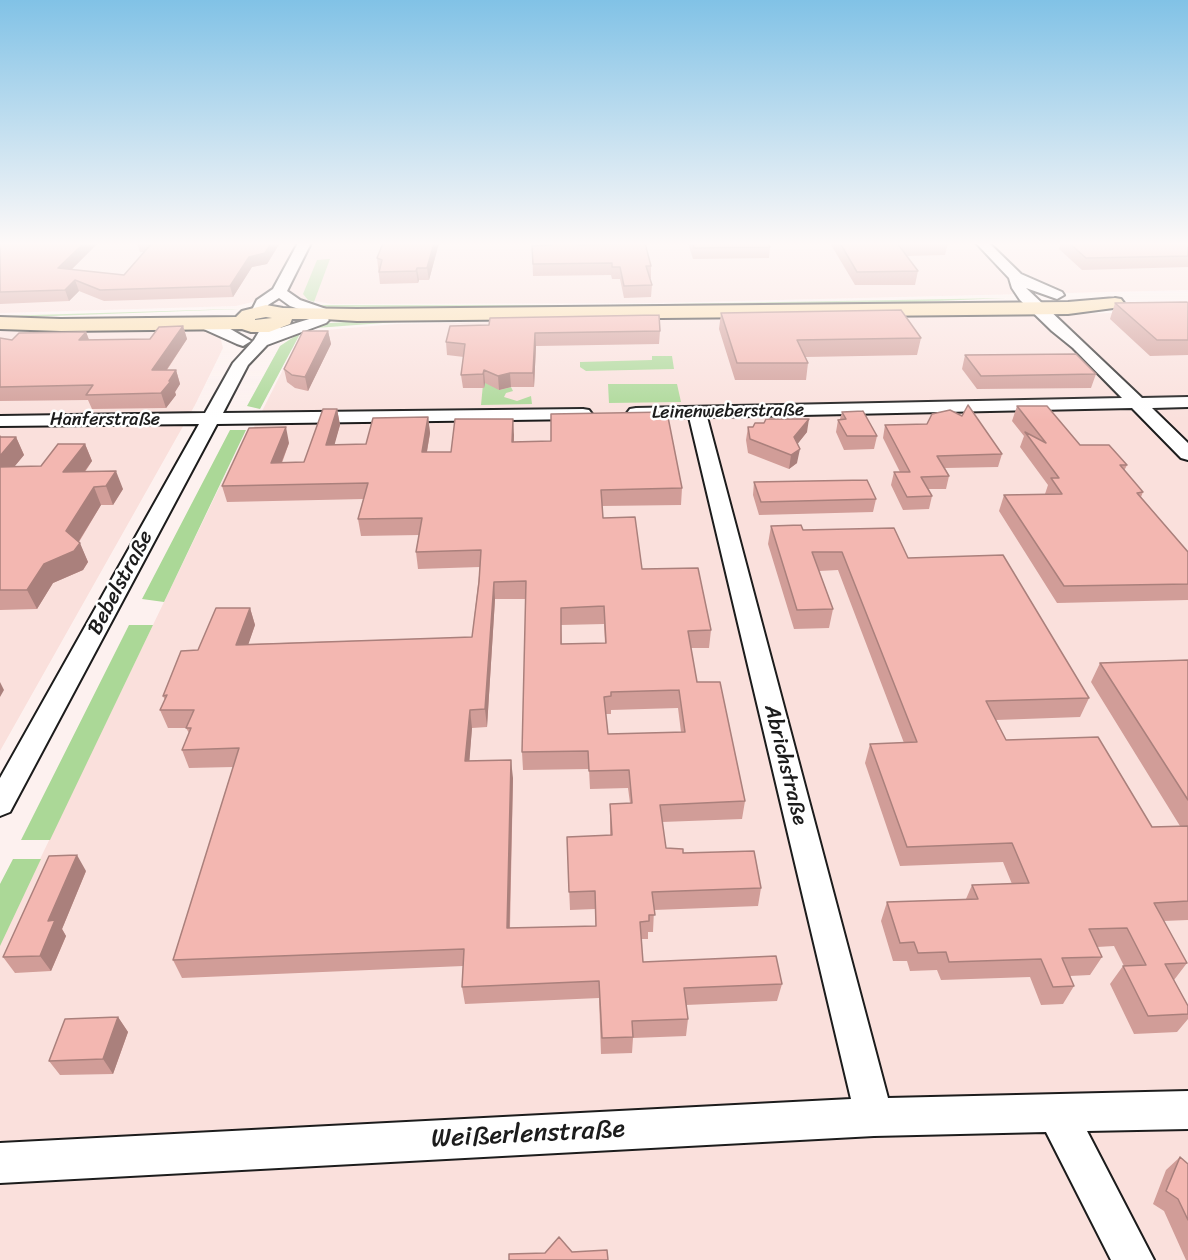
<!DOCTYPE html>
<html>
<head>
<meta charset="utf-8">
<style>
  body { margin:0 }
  canvas { display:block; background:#fdf1ef }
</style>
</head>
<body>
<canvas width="1188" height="1260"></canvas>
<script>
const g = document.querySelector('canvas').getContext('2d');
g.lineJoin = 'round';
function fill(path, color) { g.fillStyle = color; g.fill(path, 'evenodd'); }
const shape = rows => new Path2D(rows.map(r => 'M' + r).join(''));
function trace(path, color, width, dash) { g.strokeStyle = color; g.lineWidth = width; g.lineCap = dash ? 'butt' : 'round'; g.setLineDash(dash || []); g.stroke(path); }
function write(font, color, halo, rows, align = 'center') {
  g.font = font + ' Sriracha,sans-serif'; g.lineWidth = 5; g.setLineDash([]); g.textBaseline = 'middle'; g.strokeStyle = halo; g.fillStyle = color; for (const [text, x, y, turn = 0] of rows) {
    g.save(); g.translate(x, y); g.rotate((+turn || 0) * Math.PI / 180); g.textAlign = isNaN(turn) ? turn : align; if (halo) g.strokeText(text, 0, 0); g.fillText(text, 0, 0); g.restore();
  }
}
fill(shape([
  [0,243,1188,243,1188,290,654,303,332,304,308,300,253,302,236,306,0,313],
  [1188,312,1188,1260,0,1260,0,942,247,430,253,429,302,332,397,324,492,322],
  [189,329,208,331,220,336,223,348,195,405,0,751,0,331]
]), '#fae0dc');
fill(shape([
  [330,259,314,302,308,300,303,294,317,260],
  [1006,298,848,305,368,308,336,308,314,305,611,305],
  [233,309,239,309,0,318,0,316],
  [762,312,826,315,972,314,1011,316,770,315,396,322,303,329,301,328,316,324,390,319],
  [301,332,260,409,247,406,280,346],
  [487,343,499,390,511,387,513,391,506,393,504,397,517,401,531,396,532,404,481,405],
  [652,356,672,356,674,369,586,371,580,367,580,362,652,360],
  [608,384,677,384,681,402,609,403],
  [230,430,246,430,164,602,142,599],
  [129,625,153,625,50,840,21,840],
  [13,859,41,859,0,946,0,884]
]), '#abd897');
const minor = shape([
  [298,243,311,243,287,291,300,300,329,310,331,313,326,317,329,320,326,323,267,345,248,365,223,413,583,409,589,410,592,414,589,418,583,419,217,424,10,812,0,816,0,778,199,424,0,426,0,416,205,413,233,363,254,340,260,330,275,320,280,322,283,325,280,328,319,316,290,306,279,298,268,305,263,315,253,315,251,312,257,300,273,289,298,243],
  [976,243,989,243,1021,274,1062,292,1064,295,1057,299,1026,288,1142,398,1188,397,1188,407,1152,408,1188,443,1188,460,1181,458,1132,408,707,417,888,1098,1188,1091,1188,1129,1087,1131,1154,1260,1111,1260,1046,1132,874,1136,0,1183,0,1143,851,1099,689,417,636,418,630,417,627,413,630,409,636,408,1122,398,1073,348,1052,331,1020,300,1012,288,1009,278,976,243],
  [202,318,227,327,251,341,243,346,237,344,197,326,194,323,202,318]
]);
const major = shape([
  [1115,298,1121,299,1124,303,1121,307,1068,314,357,321,324,319,292,319,290,324,269,332,251,332,242,329,61,331,0,329,0,317,61,319,236,317,242,311,266,305,283,308,357,309,1068,302,1115,298],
  [266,317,272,318,255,320,255,319,266,317]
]);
trace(minor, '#1c1c1c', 4);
trace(major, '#1c1c1c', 4);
fill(minor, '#fff');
fill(major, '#faddab');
fill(shape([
  [0,243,98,243,71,270,124,275,144,252,140,252,137,243,280,243,267,264,252,267,233,297,104,301,79,291,69,301,0,304],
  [383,243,439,243,429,280,419,280,418,283,380,284,377,258],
  [613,243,645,243,651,266,651,278,650,278,652,285,651,297,624,298,620,279,612,279,611,275,533,276,532,246,613,244],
  [688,243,768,243,770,247,769,258,693,259],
  [830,243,948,243,945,255,906,256,918,271,915,285,855,285],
  [1061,243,1188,243,1188,267,1082,270,1059,249],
  [1115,303,1188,303,1188,355,1150,356,1110,319],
  [721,313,921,338,917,355,805,357,808,363,806,380,735,380,719,329],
  [183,326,187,339,167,370,176,370,180,384,175,392,176,395,166,408,92,409,88,400,0,401,0,338,12,340,86,332,89,340,150,339],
  [450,326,660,331,659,344,536,346,534,387,511,387,499,390,485,383,484,388,463,388,461,375,464,357,447,355,446,342],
  [328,331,331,344,308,391,295,388,287,382,284,369],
  [965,355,1096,374,1091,388,977,389,962,369],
  [1017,406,1080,445,1127,465,1124,471,1143,492,1141,497,1188,552,1188,600,1057,603,999,511,1004,495,1045,494,1048,485,1020,447,1024,436,1012,421],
  [337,409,340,425,334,444,366,444,428,417,430,433,427,452,451,452,514,435,514,442,682,488,681,505,602,506,603,518,642,569,711,630,709,648,691,648,697,682,745,801,742,819,662,822,666,848,683,853,761,888,758,906,654,910,653,932,648,932,648,939,641,939,643,962,782,984,777,1001,686,1005,688,1019,686,1036,633,1038,632,1053,601,1054,599,998,465,1004,462,987,463,966,182,978,173,960,233,767,189,768,182,750,189,733,186,728,168,728,160,710,165,700,163,696,198,650,250,608,255,625,248,644,472,637,480,567,418,569,416,552,419,535,361,536,358,519,364,499,227,502,222,486,289,443,282,463,304,462],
  [495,599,526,599,522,752,523,770,589,769,590,789,628,788,630,803,610,804,610,835,567,837,570,910,595,909,596,926,510,928,513,778,469,761,472,728,487,727],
  [604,624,605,643,562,644,561,625],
  [678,708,681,732,608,734,606,714,611,714,611,710],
  [842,412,877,436,874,449,844,450,836,432,838,420,840,419],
  [885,425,1002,454,998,467,945,468,949,476,946,489,928,489,932,496,929,509,903,510,891,485,894,472,900,472,883,438],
  [748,427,807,432,797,444,797,463,789,469,748,453,746,440],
  [0,435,1,437,16,437,24,455,14,467,41,466,85,444,92,461,85,472,123,489,113,505,101,505,79,542,88,562,83,570,53,583,37,609,0,610],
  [754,482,876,499,873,512,759,515,753,495],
  [771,526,803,530,908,558,1089,698,1080,717,996,720,1006,740,1152,827,1180,826,1091,682,1100,663,1188,660,1188,920,1163,921,1187,963,1174,980,1188,1006,1188,1019,1177,1032,1134,1034,1110,984,1123,966,1124,966,1114,946,1097,947,1102,957,1090,975,1070,976,1074,986,1063,1004,1041,1005,1030,977,941,980,937,970,910,971,907,961,893,961,881,921,887,902,966,899,972,885,1012,884,1003,862,900,866,865,763,870,744,904,743,838,570,819,571,833,609,829,628,794,629,768,544],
  [86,871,62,929,66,936,51,971,15,973,3,957],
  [118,1017,128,1032,113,1074,60,1075,49,1061],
  [1180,1157,1188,1164,1188,1260,1186,1260,1164,1211,1153,1204,1166,1170]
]), '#d19d98');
fill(shape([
  [84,243,98,243,62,279,58,268],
  [271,243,280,243,267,264,252,267,233,297,230,286,249,257],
  [434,243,439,243,429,280,427,268],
  [417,268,419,280,418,283,416,271],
  [75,280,79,291,69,301,65,290],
  [183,326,187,339,157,384,152,370],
  [328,331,331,344,308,391,305,377],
  [86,332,91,345,79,340],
  [535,333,536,346,534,387,533,373],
  [176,370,180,384,175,392,176,395,166,408,161,393],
  [484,370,485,383,484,388,483,374],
  [510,373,511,387,499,390,498,376],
  [337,409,340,425,330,461,326,445],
  [428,417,430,433,424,468,422,452],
  [513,419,514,435,513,458,512,442],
  [809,419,807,432,792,451,794,437],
  [286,427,289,443,275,479,271,463],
  [0,435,6,448,16,437,24,455,0,484],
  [85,444,92,461,71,490,63,472],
  [800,449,797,463,789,469,791,455],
  [116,471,123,489,113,505,106,486],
  [94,487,101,505,74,549,66,531],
  [80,543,88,562,83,570,53,583,37,609,27,590,44,564],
  [494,582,495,599,487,727,485,709],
  [250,608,255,625,242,663,236,645],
  [0,682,4,690,0,697],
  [470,710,472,728,468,779,465,761],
  [511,760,513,778,509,945,507,928],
  [77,855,86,871,62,929,66,936,51,971,40,956,48,921],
  [118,1017,128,1032,113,1074,103,1059]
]), '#aa807c');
const building = shape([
  [0,243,84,243,58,268,124,275,152,243,271,243,265,253,249,257,230,286,100,290,75,280,65,290,0,292,0,243],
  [383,243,434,243,427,268,417,268,416,271,379,272,382,260,377,258,383,243],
  [552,243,577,243,577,245,645,243,651,266,646,266,652,285,624,286,620,267,612,267,612,263,533,264,532,246,552,245,552,243],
  [693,243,768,243,770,247,694,248,693,243],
  [840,243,897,243,918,271,857,272,840,243],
  [1069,243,1188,243,1188,256,1086,258,1069,243],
  [1187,302,1188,303,1188,340,1157,340,1115,303,1187,302],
  [901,310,921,338,797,340,808,363,737,363,721,313,901,310],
  [659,315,660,331,535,333,533,373,510,373,498,376,484,370,483,374,461,375,465,344,446,342,450,326,489,325,490,318,659,315],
  [183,326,152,370,176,370,169,381,171,381,161,393,86,395,93,385,0,387,0,338,12,340,19,333,86,332,79,340,150,339,159,327,183,326],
  [303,331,328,331,305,377,292,375,284,369,303,331],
  [1076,354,1096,374,981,376,965,355,1076,354],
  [968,405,1002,454,937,456,949,476,921,477,932,496,907,497,894,472,910,472,885,425,927,424,932,414,950,410,962,416,968,405],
  [1017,406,1047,406,1080,445,1109,445,1127,465,1120,465,1143,492,1137,493,1188,552,1188,584,1064,586,1004,495,1062,494,1051,478,1059,478,1025,432,1046,443,1017,406],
  [323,409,337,409,326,445,366,444,373,418,428,417,422,452,451,452,455,419,513,419,512,442,551,441,551,414,667,412,682,488,601,490,603,518,635,517,642,569,698,568,711,630,688,631,697,682,720,682,745,801,660,805,666,848,683,849,683,853,754,851,761,888,652,892,655,915,649,915,649,921,640,922,643,962,776,956,782,984,684,988,688,1019,632,1021,633,1037,602,1038,599,981,462,987,464,949,173,960,239,748,182,750,191,728,186,728,194,710,160,710,167,695,163,696,181,651,198,650,216,608,250,608,236,645,472,637,479,582,481,550,416,552,422,518,358,519,368,483,222,486,249,428,286,427,271,463,304,462,323,409],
  [526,581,522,752,588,751,589,771,629,770,632,803,610,804,612,835,567,837,569,892,595,891,596,926,507,928,511,760,465,761,470,710,485,709,494,582,526,581],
  [604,606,606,643,561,644,561,608,604,606],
  [679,690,685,732,608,734,604,697,611,696,611,692,679,690],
  [863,411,877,436,847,436,838,420,846,419,842,412,863,411],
  [766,419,809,419,794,437,800,449,791,455,750,439,748,427,753,427,755,423,764,423,766,419],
  [0,437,16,437,0,456,0,437],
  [58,444,85,444,63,472,116,471,106,486,94,487,66,531,80,543,74,551,44,564,27,590,0,590,0,467,41,466,58,444],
  [867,480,876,499,761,502,754,482,867,480],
  [801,525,803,530,894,528,908,558,1003,555,1089,698,986,701,1006,740,1098,737,1152,827,1188,826,1188,901,1154,903,1187,963,1165,964,1188,1006,1188,1014,1148,1016,1123,966,1146,965,1127,928,1089,929,1102,957,1062,958,1074,986,1053,987,1041,959,949,962,946,952,918,953,914,942,900,943,887,902,978,899,972,885,1029,883,1012,843,907,847,870,744,917,742,842,552,812,552,833,609,797,610,771,526,801,525],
  [1188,660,1188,800,1100,663,1188,660],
  [77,855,48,921,55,920,40,956,3,957,49,856,77,855],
  [118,1017,103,1059,49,1061,65,1019,118,1017],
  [1180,1157,1188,1164,1188,1220,1178,1199,1166,1191,1180,1157],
  [559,1237,572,1252,607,1250,608,1260,509,1260,509,1254,545,1253,559,1237]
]);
fill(building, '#f3b7b1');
trace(building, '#aa807c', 1.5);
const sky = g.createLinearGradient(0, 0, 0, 420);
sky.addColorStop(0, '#81c2e6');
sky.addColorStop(0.58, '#fef9f8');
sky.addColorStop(1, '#fef9f800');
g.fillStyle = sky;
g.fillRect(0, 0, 1188, 420);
write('18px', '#1c1c1c', '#fff', [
  ["Leinenweberstraße",728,412,-1],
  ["Hanferstraße",105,420]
]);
write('21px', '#1c1c1c', '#fff', [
  ["Bebelstraße",121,583,-62],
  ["Abrichstraße",785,765,76]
]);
write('26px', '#1c1c1c', '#fff', [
  ["Weißerlenstraße",528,1135,-3]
]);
</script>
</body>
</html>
